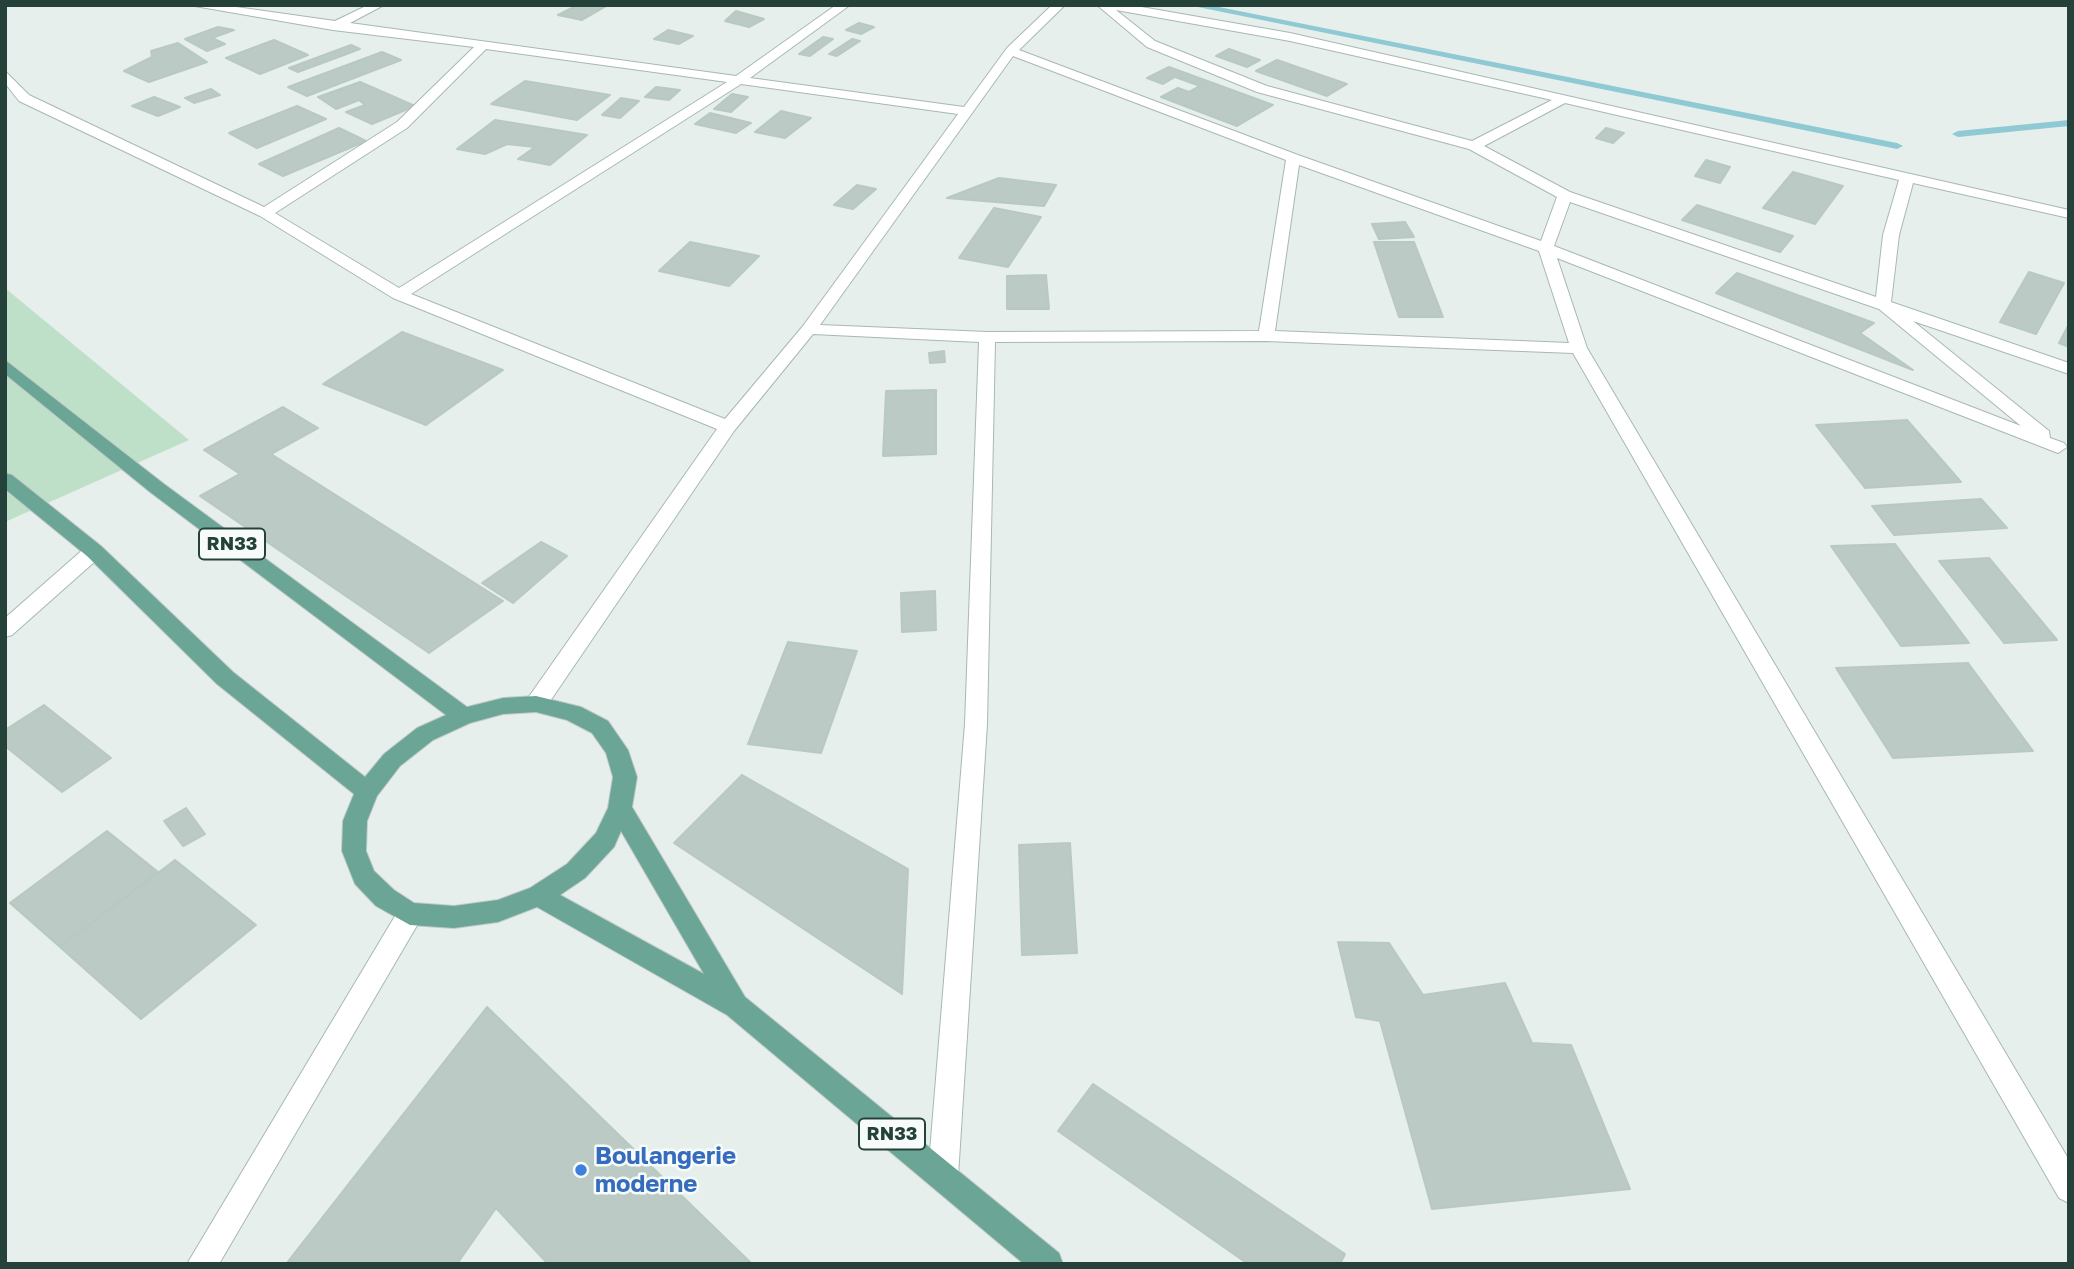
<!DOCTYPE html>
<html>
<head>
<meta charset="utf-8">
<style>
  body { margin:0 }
  #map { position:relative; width:2074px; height:1269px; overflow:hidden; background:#e6efeb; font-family:"Golos Text",sans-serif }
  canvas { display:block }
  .frame { position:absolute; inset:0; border:7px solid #24423a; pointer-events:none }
</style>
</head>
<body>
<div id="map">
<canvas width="2074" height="1269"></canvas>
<div class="frame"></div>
</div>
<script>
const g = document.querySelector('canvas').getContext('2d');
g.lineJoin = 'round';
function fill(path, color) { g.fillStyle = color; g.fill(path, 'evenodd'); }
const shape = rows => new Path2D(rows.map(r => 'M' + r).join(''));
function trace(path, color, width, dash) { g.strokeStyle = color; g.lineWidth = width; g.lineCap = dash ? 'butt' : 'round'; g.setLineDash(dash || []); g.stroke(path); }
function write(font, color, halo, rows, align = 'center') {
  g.font = font + ' "Golos Text",sans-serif'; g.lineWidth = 5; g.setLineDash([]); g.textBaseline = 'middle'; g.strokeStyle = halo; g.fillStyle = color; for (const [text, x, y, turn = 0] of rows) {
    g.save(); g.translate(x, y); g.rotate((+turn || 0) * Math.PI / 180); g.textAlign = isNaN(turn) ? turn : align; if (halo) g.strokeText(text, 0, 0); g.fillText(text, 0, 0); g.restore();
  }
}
fill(shape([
  [5,288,189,440,5,522]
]), '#bfe0c8');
fill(shape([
  [1188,5,1209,5,1897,143,1903,146,1897,149,1188,5],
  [2069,120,2069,126,1958,137,1952,134,1958,131,2069,120]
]), '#8ec9d4');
const building = shape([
  [578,5,608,5,582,20,558,15,578,5],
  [736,11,764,19,749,27,725,21,736,11],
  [859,23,874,27,861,34,846,30,859,23],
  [218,27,234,30,212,38,225,44,207,51,185,39,218,27],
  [668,30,693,36,679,44,654,39,668,30],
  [823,37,833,39,810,56,799,54,823,37],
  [852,39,860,41,837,56,829,54,852,39],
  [274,40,308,55,260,74,226,58,274,40],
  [178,43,207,62,149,82,124,71,152,57,151,51,178,43],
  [351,45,360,49,298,72,289,68,351,45],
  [1229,49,1260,60,1247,67,1216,56,1229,49],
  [382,52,401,60,307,96,288,87,382,52],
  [1277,60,1347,84,1327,96,1256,71,1277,60],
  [1169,67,1273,105,1237,126,1161,97,1178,88,1189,92,1200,86,1175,77,1163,84,1147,78,1169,67],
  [525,81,610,95,577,120,491,104,525,81],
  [360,82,415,106,372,124,346,112,365,105,359,100,336,109,318,97,360,82],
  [656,87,680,90,669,100,645,97,656,87],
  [211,89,220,95,194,103,185,98,211,89],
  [732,94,748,97,731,112,714,109,732,94],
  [154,97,180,107,158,116,132,106,154,97],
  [621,98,639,101,620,118,602,115,621,98],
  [297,106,326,119,257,148,229,133,297,106],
  [781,111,811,118,785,138,755,132,781,111],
  [710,113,751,123,736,133,695,124,710,113],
  [495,120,587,135,550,165,518,159,535,147,507,144,485,154,457,149,495,120],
  [339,128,366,141,283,176,259,164,339,128],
  [1606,128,1624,133,1613,143,1596,138,1606,128],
  [1706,160,1730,167,1720,183,1695,176,1706,160],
  [1793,172,1843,186,1815,224,1763,208,1793,172],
  [999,178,1056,185,1044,206,947,198,999,178],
  [857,185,876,189,853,209,834,205,857,185],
  [1697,205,1793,236,1780,252,1682,220,1697,205],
  [994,208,1041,217,1008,267,959,258,994,208],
  [1405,222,1414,237,1379,239,1372,224,1405,222],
  [690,242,759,256,729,286,659,271,690,242],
  [1374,242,1414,242,1443,317,1399,317,1374,242],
  [2029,272,2064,283,2036,334,2000,322,2029,272],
  [1737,273,1874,323,1860,333,1913,370,1716,293,1737,273],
  [1046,275,1049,309,1007,309,1007,276,1046,275],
  [2069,324,2069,347,2059,343,2069,324],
  [402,332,503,370,426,425,323,384,402,332],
  [944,351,945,362,930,363,929,353,944,351],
  [936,390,936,454,883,456,886,391,936,390],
  [283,407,318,428,271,454,503,601,429,653,200,496,240,474,204,450,283,407],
  [1907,420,1961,482,1865,488,1816,425,1907,420],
  [1981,499,2007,528,1894,535,1872,506,1981,499],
  [541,542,567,556,513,603,482,583,541,542],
  [1895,544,1969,643,1901,646,1831,546,1895,544],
  [1989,558,2057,640,2004,643,1939,561,1989,558],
  [935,591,936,630,902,632,901,593,935,591],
  [788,642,857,651,821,753,748,744,788,642],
  [1968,663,2033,751,1893,758,1836,668,1968,663],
  [44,705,111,758,62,792,5,746,5,730,44,705],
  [742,775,908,869,902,994,674,843,742,775],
  [186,808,205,834,183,846,164,821,186,808],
  [107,831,158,872,60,947,10,903,107,831],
  [1070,843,1077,953,1022,955,1019,845,1070,843],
  [175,860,256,925,141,1019,60,947,175,860],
  [1338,942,1389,943,1423,995,1505,983,1532,1043,1571,1045,1630,1189,1432,1209,1380,1021,1356,1017,1338,942],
  [487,1007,752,1264,548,1264,496,1208,457,1264,286,1264,487,1007],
  [1093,1084,1345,1254,1340,1264,1248,1264,1058,1131,1093,1084]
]);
fill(building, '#bbcac4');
trace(building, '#b8c9c2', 2);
const minor = shape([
  [189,5,222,5,335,21,368,5,384,5,350,23,736,76,836,5,850,5,750,78,964,107,1007,48,1052,5,1065,5,1019,50,1298,155,1541,241,1557,197,1469,149,1257,92,1147,47,1097,5,1130,5,1290,33,2069,210,2069,218,1913,183,1899,235,1891,302,2069,363,2069,374,1913,321,2049,431,2050,438,2064,443,2067,447,2058,453,1557,258,1587,348,2069,1160,2069,1203,2059,1198,1573,353,1266,341,995,342,987,724,958,1176,953,1186,943,1191,933,1186,928,1176,965,724,979,342,813,334,734,431,544,710,528,710,525,704,528,698,717,429,393,298,260,216,19,101,5,83,5,71,29,95,264,207,397,122,474,47,333,30,189,5],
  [1116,10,1290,41,1552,100,1472,141,1267,86,1155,41,1116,10],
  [486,49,727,82,399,288,275,213,407,128,486,49],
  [1013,56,1286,160,1259,331,987,332,820,325,1013,56],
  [741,84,958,114,803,326,725,419,411,294,741,84],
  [1565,103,1899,180,1883,235,1876,297,1570,192,1484,146,1565,103],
  [1299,165,1539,251,1569,343,1275,331,1299,165],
  [1570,202,1879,309,2021,426,1554,246,1570,202],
  [94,544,104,551,101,556,12,635,5,637,5,618,87,546,94,544],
  [410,903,419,906,423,914,419,922,219,1264,187,1264,401,906,410,903]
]);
const primary = shape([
  [5,360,164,484,467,707,503,698,536,696,581,707,608,721,628,750,637,777,632,807,745,997,1059,1253,1063,1264,1024,1264,727,1015,537,907,498,922,454,928,410,925,376,906,355,884,342,851,343,821,354,794,217,684,87,556,5,489,5,473,12,475,101,546,233,672,365,777,384,754,417,728,446,715,150,492,5,374,5,360],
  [536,712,567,720,592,733,606,753,613,777,608,808,596,833,567,864,530,888,498,900,454,906,414,903,394,890,374,871,366,851,367,821,377,796,400,766,433,740,470,723,503,714,536,712],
  [621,831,704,974,560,895,585,878,614,847,621,831]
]);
trace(minor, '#a8b8b2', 2);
trace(primary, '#c2cac8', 2);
fill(minor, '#fff');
fill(primary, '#6aa596');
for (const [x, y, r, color] of [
  [581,1170,7,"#3f7fe0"]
]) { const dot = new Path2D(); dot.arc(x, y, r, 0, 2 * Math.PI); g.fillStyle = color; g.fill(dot); trace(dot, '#f7fbf9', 2.5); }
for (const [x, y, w] of [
  [232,544,66],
  [892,1134,66]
]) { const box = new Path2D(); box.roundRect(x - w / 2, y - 15.5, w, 31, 5); g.fillStyle = '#f7fbf9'; g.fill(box); trace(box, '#24423a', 2); }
write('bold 19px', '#24423a', null, [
  ["RN33",232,544],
  ["RN33",892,1134]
]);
write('bold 24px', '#366cbe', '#f7fbf9', [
  ["Boulangerie",595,1156],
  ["moderne",595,1184]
], 'left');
</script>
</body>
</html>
